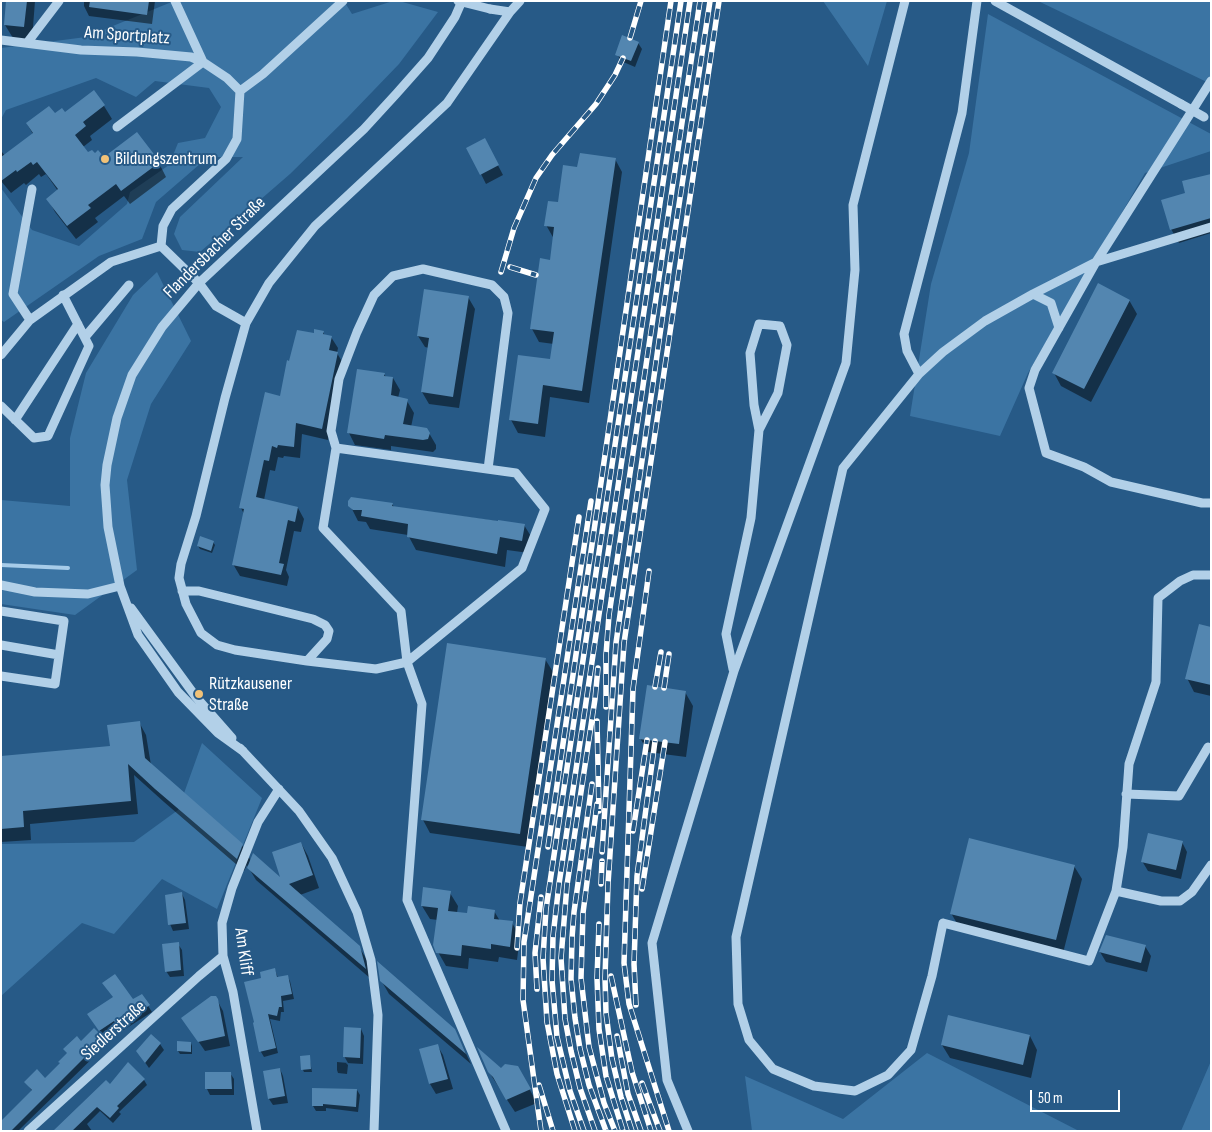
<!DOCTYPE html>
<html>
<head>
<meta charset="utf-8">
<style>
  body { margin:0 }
  #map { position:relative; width:1212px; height:1132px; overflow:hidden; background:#275a87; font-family:"Sofia Sans Condensed",sans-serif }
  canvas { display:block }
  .frame { position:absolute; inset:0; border:2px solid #fff; pointer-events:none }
  .scale { position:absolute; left:1030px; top:1090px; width:90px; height:22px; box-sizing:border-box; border:2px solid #fff; border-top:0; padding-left:6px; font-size:15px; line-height:18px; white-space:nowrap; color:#fff; -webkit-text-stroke:4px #275a87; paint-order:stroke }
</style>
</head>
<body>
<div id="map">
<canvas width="1212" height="1132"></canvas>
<div class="frame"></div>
<div class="scale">50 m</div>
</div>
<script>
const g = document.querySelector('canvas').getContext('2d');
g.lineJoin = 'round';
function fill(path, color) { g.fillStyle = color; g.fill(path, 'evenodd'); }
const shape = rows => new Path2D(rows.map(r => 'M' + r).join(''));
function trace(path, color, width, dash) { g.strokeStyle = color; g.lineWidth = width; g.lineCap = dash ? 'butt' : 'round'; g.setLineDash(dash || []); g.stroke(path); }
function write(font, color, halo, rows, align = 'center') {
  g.font = font + ' "Sofia Sans Condensed",sans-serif'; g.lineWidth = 4; g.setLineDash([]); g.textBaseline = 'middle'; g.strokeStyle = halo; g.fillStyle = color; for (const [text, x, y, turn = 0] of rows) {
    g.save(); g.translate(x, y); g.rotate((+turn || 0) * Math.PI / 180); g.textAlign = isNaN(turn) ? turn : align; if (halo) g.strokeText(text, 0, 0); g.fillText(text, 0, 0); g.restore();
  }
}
fill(shape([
  [174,1,344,1,352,14,393,1,399,1,438,12,399,64,347,118,290,174,200,252,182,250,174,234,180,217,243,157,208,157,156,202,142,239,99,256,4,322,1,320,1,188,32,230,79,246,127,204,130,192,169,165,178,143,205,138,221,107,209,88,155,81,136,97,96,78,6,110,1,119,1,48,86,37],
  [823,1,887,1,868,66],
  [1038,1,1211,1,1211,84],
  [988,14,1211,134,1211,151,1145,173,1028,373,1000,436,910,416,931,284,969,153],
  [157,272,191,341,151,404,127,480,137,570,75,615,1,604,1,500,70,506,70,438,86,373,133,295],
  [202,743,262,798,217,909,162,879,114,934,82,923,1,996,1,844,134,842,178,810],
  [927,1053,1079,1131,752,1131,745,1076,843,1119],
  [1211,1061,1211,1131,1181,1131]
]), '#3b74a3');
fill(shape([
  [7,1,35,1,32,40,13,38,5,25],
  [84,1,155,1,152,24,89,16,84,6],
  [638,43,642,49,635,67,621,61,617,54],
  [104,106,112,119,90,136,92,140,83,147,88,154,104,159,136,134,159,163,166,177,130,204,124,196,95,218,98,222,76,239,55,212,48,199,58,191,46,174,41,177,39,174,26,185,24,183,11,193,1,181,1,153,2,152,5,156,33,134,27,124,54,115],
  [490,150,503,175,486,184,481,174],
  [615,159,622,172,589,403,550,397,545,437,518,433,511,420,551,361,554,344,539,342,532,329,551,261,554,239,546,225,559,204],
  [1211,175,1211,233,1179,243,1171,229,1186,194],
  [468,297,475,309,459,408,429,404,422,392,429,348,425,347,418,336],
  [1129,300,1137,314,1091,402,1061,386,1054,373],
  [323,332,325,336,331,337,338,348,337,353,344,365,328,440,302,434,300,458,284,456,283,458,278,457,275,471,270,470,264,500,298,508,304,519,301,532,294,531,286,570,289,577,287,586,240,576,233,564,244,514,241,508,281,397,290,362,315,335],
  [384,374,386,377,393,378,400,390,398,398,407,401,414,413,411,427,429,433,436,445,436,449,433,452,391,446,391,450,355,445,349,433],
  [392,504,394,507,524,525,532,538,529,553,507,550,505,567,416,550,408,535,370,529,366,522,358,521,351,507],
  [213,542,215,545,212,553,200,549,198,546],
  [1211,629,1211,696,1194,692,1187,678],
  [545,659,553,672,528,847,430,833,423,820],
  [685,692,693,706,686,757,648,752,640,738],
  [139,722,146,735,151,765,242,845,251,861,283,881,301,843,308,856,319,888,300,895,359,947,367,960,371,979,256,880,247,865,244,871,164,802,134,775,138,814,30,824,31,840,1,842,1,757,111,748],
  [1182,842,1187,852,1181,879,1148,871,1142,861],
  [1074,866,1082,879,1063,953,959,927,951,913],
  [450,893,458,906,457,913,468,915,494,911,500,921,512,923,520,936,517,960,499,957,498,962,469,958,468,969,446,966,438,952,438,920,430,919,422,906],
  [182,894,185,900,189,929,173,931,170,924],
  [178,944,182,950,184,976,170,977,166,971],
  [1145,946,1151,956,1147,972,1106,962,1100,952],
  [275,970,278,978,287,976,290,981,294,999,283,1001,284,1012,281,1012,280,1021,270,1019,278,1053,264,1057,261,1052,262,979],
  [381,980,454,1029,471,1064,389,994],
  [141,995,152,1012,122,1031,119,1026,103,1036,92,1020,133,1001],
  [217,1000,223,1011,230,1046,205,1051,183,1019],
  [361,1029,364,1036,363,1064,346,1063,348,1065,347,1074,338,1073,337,1070,337,1062,348,1063,344,1056],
  [94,1030,106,1045,18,1131,1,1131,32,1091,26,1082,45,1079],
  [1030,1036,1037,1050,1031,1078,950,1058,942,1045],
  [191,1043,192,1046,192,1054,180,1054,178,1051],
  [160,1044,164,1050,149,1068,142,1058],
  [437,1045,443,1055,453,1089,436,1094,430,1084,421,1050],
  [309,1056,312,1072,304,1072,303,1070],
  [280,1069,283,1076,288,1103,273,1105,269,1099,265,1072],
  [501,1070,525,1081,537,1103,515,1112,489,1072],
  [206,1073,230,1073,234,1079,234,1095,210,1095,207,1089],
  [144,1080,147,1085,119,1112,121,1114,113,1123,100,1111,87,1124,92,1131,55,1131,110,1085],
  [357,1090,360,1095,358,1112,326,1108,326,1111,316,1111,313,1106]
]), '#0007');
trace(shape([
  [1,565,68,568]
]), '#a7cce9', 4);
fill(shape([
  [6,1,27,1,24,27,4,25],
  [90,1,149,1,147,15,89,7],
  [622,35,639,42,631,61,615,55],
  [94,90,105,105,83,122,86,126,75,135,88,152,92,150,95,153,98,150,104,157,137,132,160,162,121,191,116,184,88,205,91,208,67,226,46,199,58,189,37,162,33,165,31,162,17,172,16,170,1,181,1,157,33,133,26,123,49,106,55,113,62,108,65,112],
  [485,138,499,165,480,175,466,148],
  [580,153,616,158,582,391,543,385,538,424,509,420,518,355,550,359,554,332,530,329,540,258,550,260,554,227,544,226,548,201,558,202,563,165,577,167],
  [1211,174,1211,218,1170,230,1161,200,1185,193,1182,181],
  [1098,283,1130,300,1084,389,1052,373],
  [424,289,469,296,453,397,421,392,429,338,417,336],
  [314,329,324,331,323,334,332,336,329,350,338,352,322,429,296,423,294,447,278,445,277,448,272,446,269,461,264,460,256,497,298,507,295,522,288,520,279,563,284,564,281,575,232,565,244,509,239,508,265,392,280,396,287,360,289,361,297,330,314,333],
  [357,369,385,373,384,376,393,377,391,395,408,399,403,424,427,428,430,433,428,439,423,440,385,435,384,439,347,433],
  [351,497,393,503,392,506,498,521,498,520,525,524,522,541,500,537,497,554,407,537,408,524,361,516,362,510,353,510,348,506,348,501],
  [200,536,214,541,211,551,197,546],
  [1199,624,1211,627,1211,685,1185,679],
  [447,643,546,658,520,834,421,820],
  [647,685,686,691,679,744,639,739],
  [140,721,145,758,243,844,237,859,155,789,128,764,131,801,23,811,24,827,1,829,1,756,110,746,107,725],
  [1148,833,1183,841,1176,870,1141,862],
  [969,838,1075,865,1056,940,950,914],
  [301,842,313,875,289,884,360,946,366,969,247,868,253,853,280,877,272,852],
  [423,887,451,891,448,911,467,913,468,906,495,910,494,919,513,921,510,947,491,944,491,949,462,945,461,956,436,953,433,945,438,908,421,906],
  [182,892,186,923,168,925,165,895],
  [1106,935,1146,945,1141,963,1099,952],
  [179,942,181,970,165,972,162,944],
  [377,961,455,1029,466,1054,380,981],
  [275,968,277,977,288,975,292,994,281,996,282,1007,279,1007,277,1016,268,1014,276,1048,259,1052,253,1023,254,1022,244,982,261,978,260,972],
  [115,974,133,999,142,994,150,1005,118,1026,114,1021,99,1031,87,1014,113,997,102,983],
  [211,996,216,996,218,999,225,1036,198,1042,181,1018],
  [948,1015,1030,1035,1023,1065,941,1045],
  [344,1027,361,1028,360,1058,343,1057],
  [94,1028,104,1038,11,1131,1,1131,1,1121,32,1090,24,1082,37,1069,45,1078,60,1063,58,1062,67,1053,63,1049,77,1036,81,1041],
  [151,1034,161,1043,145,1063,136,1051],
  [177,1041,191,1042,191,1052,177,1051],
  [438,1044,448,1079,429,1084,419,1049],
  [477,1047,501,1068,505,1064,518,1066,531,1089,506,1100,493,1077,488,1072],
  [310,1055,311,1069,301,1070,300,1056],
  [128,1062,145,1079,117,1106,119,1108,110,1118,97,1107,72,1131,53,1131,106,1080,110,1084],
  [280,1068,285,1096,268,1099,263,1071],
  [205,1072,231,1072,232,1089,205,1089],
  [312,1088,357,1089,356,1107,323,1104,323,1106,312,1106]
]), '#5386b0');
trace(shape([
  [175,1,203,62],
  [995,1,1181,104],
  [490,9,510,12],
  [1,40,81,50,137,52,191,57,203,62,227,78,240,91],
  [27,43,59,1],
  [1211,81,1096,262,1035,370,1029,388,1046,453,1084,467,1111,482,1202,503,1211,503],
  [240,91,237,139,226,159,172,209,163,226,161,246,199,283,216,306,246,323],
  [240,91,263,74,343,1],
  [117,127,203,62],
  [1033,294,1096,262,1211,227],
  [30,320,13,294,32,189],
  [1059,328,1051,303,1033,294,985,321,943,352,919,374,843,468,736,937,738,1004,749,1040,773,1069,814,1086,855,1091,888,1075,911,1050,932,976,943,923,1089,961,1116,891,1123,847,1129,764,1156,682,1158,598,1180,581,1193,575,1211,575],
  [85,337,129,285],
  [1,355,30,320,111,262,161,246],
  [919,374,907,351,904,334,962,113,977,1],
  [1,406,34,438,48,436,89,346,63,295],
  [15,420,78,324],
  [336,448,331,431,339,379,357,332,374,295,393,276,423,269,492,285,504,297,508,313,488,469],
  [1,585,35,592,88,594,120,586],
  [182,591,199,591,313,619,325,625,329,631,327,639,307,661],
  [131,608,196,697,232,738],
  [1,611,64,621,55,684,1,676],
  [1,645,59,655],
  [733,669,726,634,751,518,759,430,754,405,750,353,759,324,780,326,787,345,778,393,759,430],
  [240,748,299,811,332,858,357,912,371,960,378,1015,374,1131],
  [243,751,218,733,178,692,138,635,120,586,108,527,105,485,107,465,117,418,132,375,162,327,199,283,364,129,397,93,428,58,455,17,462,1],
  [1126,794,1179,796,1208,747],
  [1116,891,1161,901,1180,901,1192,892,1211,865],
  [28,1131,199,976,223,956],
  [257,1131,233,992,223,956,222,923,232,888,258,822,279,789],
  [506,1131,407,900,422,704,407,662,401,611,323,528,336,448,516,473,545,509,522,568,407,662,376,669,307,661,235,650,217,645,201,633,186,604,179,578,181,564,196,516,225,398,246,323,269,283,315,226,447,103,510,12,520,1],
  [688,1131,667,1080,652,943,734,671,846,363,855,270,853,205,905,1]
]), '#b2d0e8', 9);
const rail = shape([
  [630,38,641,1],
  [510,267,536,275],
  [501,272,514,228,536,178,552,155,596,104,615,75,623,58],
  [649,571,633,689,624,963,629,1004,669,1131],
  [655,687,661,652],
  [664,688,669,654],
  [606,707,606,655,609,615,700,1],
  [597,721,599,811],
  [592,784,574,912,572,938,571,979,575,1018,580,1049,589,1085,606,1131],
  [597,804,583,913,581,978,589,1047,604,1103,615,1131],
  [633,831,647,740],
  [548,847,671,1],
  [602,852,616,643,670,264,710,1],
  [601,884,602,861],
  [642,889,665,742],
  [599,924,597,978,599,1029,606,1076,623,1131],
  [517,948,520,903,579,517],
  [611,976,632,1072,651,1131],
  [537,989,535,953,541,897],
  [636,1005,634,964,637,876,655,741],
  [617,1036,628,1094,641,1131],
  [642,1083,660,1131],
  [539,1085,553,1131],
  [541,1131,523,1000,524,942,591,501],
  [575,1131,557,1074,547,1022,543,958,546,909,681,1],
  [584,1131,570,1091,557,1037,552,980,553,936,559,884,690,1],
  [595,1131,580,1088,571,1051,565,1019,561,958,567,885,595,699,598,668],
  [632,1131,621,1097,612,1059,606,1013,605,978,608,884,624,643,719,1]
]);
trace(rail, '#fff', 5.5);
trace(rail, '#275a87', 4, [11]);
trace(shape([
  [458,1,490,9],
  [1181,104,1204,117]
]), '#b2d0e8', 9);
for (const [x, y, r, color] of [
  [105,159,5,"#f1c278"],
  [199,694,5,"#f1c278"]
]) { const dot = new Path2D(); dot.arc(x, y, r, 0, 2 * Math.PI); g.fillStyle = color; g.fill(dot); trace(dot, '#275a87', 2); }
write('18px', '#fff', '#275a87', [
  ["Am Sportplatz",127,36,4],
  ["Flandersbacher Straße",215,248,-45],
  ["Am Kliff",243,952,82],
  ["Siedlerstraße",114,1031,-42]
]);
write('18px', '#fff', '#275a87', [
  ["Bildungszentrum",115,159],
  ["Rützkausener",209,684],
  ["Straße",209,705]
], 'left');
</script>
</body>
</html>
